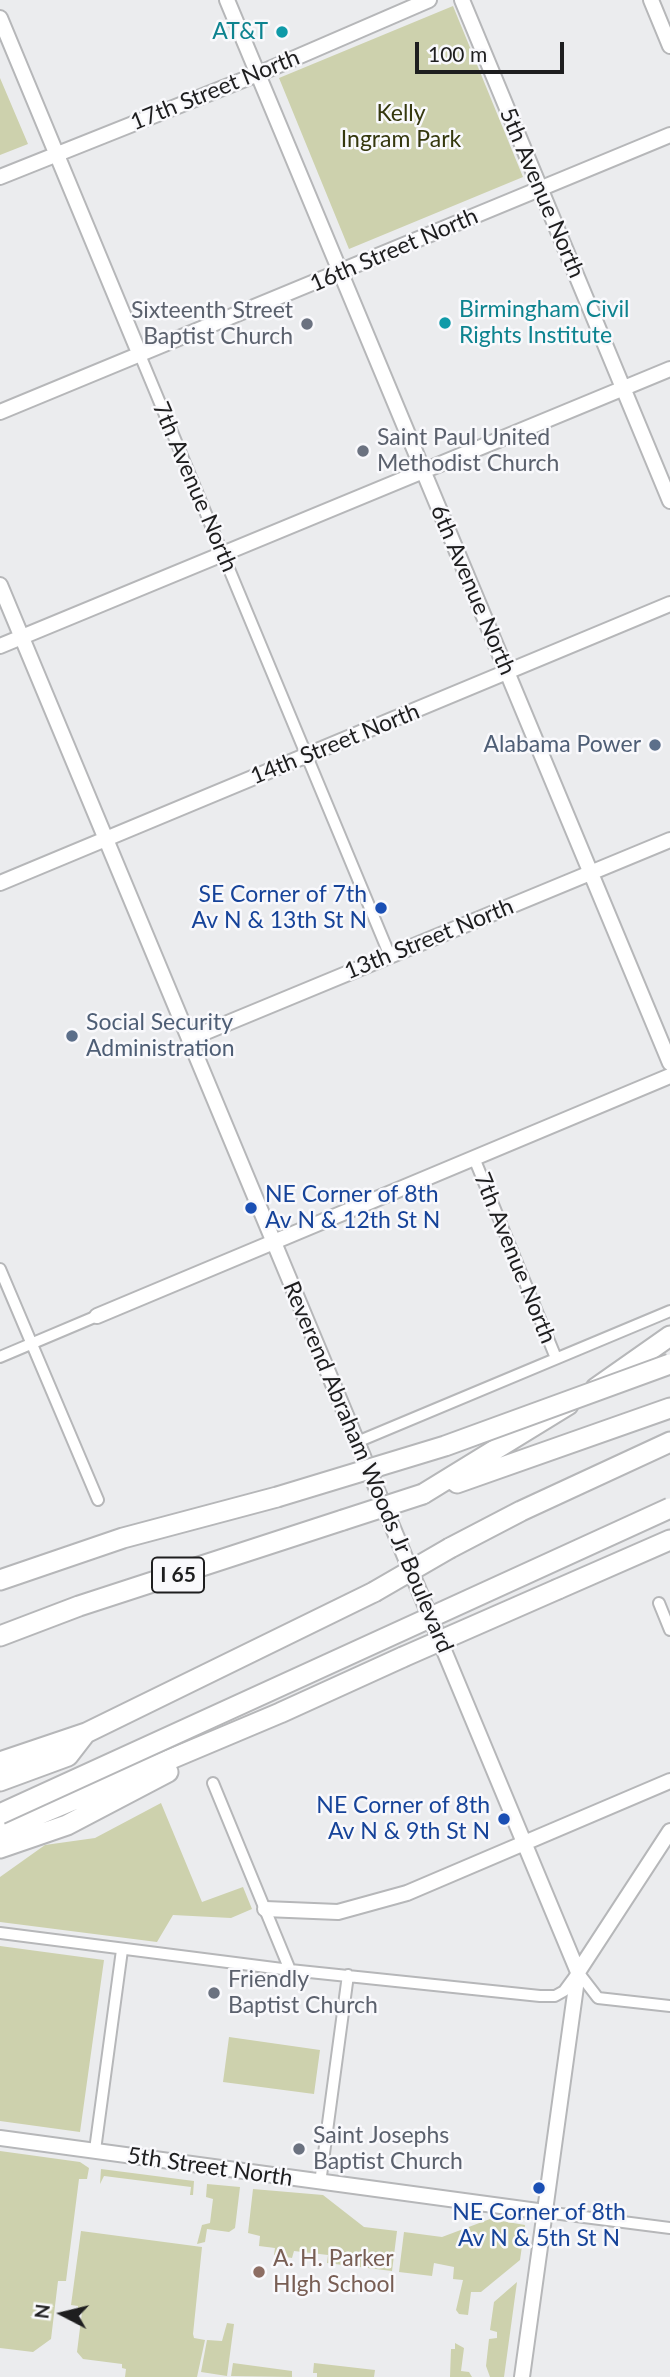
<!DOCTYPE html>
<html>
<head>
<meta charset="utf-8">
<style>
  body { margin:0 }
  #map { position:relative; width:670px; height:2377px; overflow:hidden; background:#ebecee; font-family:Lato,sans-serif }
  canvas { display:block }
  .north { position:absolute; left:28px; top:2279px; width:70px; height:70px; -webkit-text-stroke:5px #f9f9fc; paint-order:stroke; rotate:277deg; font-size:19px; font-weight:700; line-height:28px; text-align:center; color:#1e1e1f }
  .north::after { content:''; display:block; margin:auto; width:24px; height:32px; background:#1e1e1f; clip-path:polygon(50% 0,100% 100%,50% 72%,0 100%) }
  .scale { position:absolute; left:415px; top:42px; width:149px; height:32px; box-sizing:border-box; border:4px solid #1e1e1f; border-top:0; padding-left:9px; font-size:21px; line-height:24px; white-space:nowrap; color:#1e1e1f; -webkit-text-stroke:5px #f9f9fc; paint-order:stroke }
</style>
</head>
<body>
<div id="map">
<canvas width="670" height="2377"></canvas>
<div class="north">N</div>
<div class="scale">100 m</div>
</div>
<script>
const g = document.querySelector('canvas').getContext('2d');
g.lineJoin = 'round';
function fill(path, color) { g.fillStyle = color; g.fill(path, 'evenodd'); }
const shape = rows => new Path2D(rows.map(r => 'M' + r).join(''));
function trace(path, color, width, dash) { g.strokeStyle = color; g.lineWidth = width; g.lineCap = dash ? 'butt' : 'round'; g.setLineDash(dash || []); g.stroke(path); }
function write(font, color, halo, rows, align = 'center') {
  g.font = font + ' Lato,sans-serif'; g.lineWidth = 5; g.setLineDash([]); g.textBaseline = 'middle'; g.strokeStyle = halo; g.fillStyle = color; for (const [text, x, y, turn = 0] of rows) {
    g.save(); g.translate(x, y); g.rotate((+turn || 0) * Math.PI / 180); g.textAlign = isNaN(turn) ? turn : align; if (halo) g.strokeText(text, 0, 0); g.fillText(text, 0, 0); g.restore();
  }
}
fill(shape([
  [453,6,523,177,349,249,279,78],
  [0,78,28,144,0,155],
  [161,1803,202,1902,243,1887,252,1909,231,1918,173,1915,157,1942,0,1922,0,1877,45,1845,95,1838],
  [0,1946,104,1960,80,2132,0,2121],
  [229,2037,320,2050,314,2094,223,2082],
  [0,2151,80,2162,89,2168,87,2179,79,2179,66,2281,58,2281,51,2339,33,2352,0,2348],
  [101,2169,194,2181,193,2195,190,2195,191,2187,104,2176,100,2184],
  [207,2184,240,2187,235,2228,229,2232,207,2229,205,2242,197,2244,202,2225,210,2223,213,2199,206,2197],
  [253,2189,323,2195,364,2227,397,2231,392,2271,327,2263,328,2255,294,2251,292,2258,274,2255,275,2248,259,2246,260,2236,248,2233],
  [490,2219,525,2225,520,2260,481,2292,471,2292,468,2315,459,2314,456,2310,463,2280,453,2279,454,2267,434,2263,432,2276,399,2272,404,2232,442,2237],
  [81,2231,202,2247,193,2334,194,2338,205,2340,197,2377,125,2377,126,2369,122,2368,122,2364,83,2359,77,2352,82,2312,78,2311,78,2306,71,2305],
  [517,2282,504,2377,490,2377,486,2366,489,2339,497,2338,497,2332,490,2330,494,2302],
  [227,2323,234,2324,227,2376,201,2372,207,2340,222,2341],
  [455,2343,464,2348,461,2371,469,2372,472,2377,450,2377,451,2349,455,2349],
  [233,2363,292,2371,292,2377,231,2376],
  [314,2363,375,2370,374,2377,317,2377,317,2373,313,2373]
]), '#cdd1ad');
const street = shape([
  [140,355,390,956],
  [474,1158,556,1358],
  [0,1269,98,1500],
  [0,1357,97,1316],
  [357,1442,670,1311],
  [659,1603,670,1630],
  [213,1783,290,1970],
  [0,1933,290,1970,540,1996,555,1996,564,1991,578,1972,598,1998,670,2006],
  [95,2150,122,1950],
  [320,2183,348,1975],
  [545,2212,670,2228]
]);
const secondary = shape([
  [227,0,670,1063],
  [462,0,670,501],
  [651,0,670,46],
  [0,18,140,355],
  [0,177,258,74,429,0],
  [0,412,670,135],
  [0,585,578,1972,522,2377],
  [0,646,670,369],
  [0,883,670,604],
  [189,1039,670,840],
  [97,1316,670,1076],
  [265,1909,338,1912,407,1893,670,1781],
  [578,1972,670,1831],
  [0,2138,545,2212]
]);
const highway = shape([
  [596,1388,670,1336],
  [457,1483,670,1408],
  [423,1494,568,1405],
  [450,1548,521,1511,670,1442],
  [0,1580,123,1538,277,1497],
  [558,1589,670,1540],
  [0,1636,79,1606,343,1520],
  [0,1762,86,1733,374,1592],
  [0,1781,68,1756,85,1734],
  [0,1831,280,1713,403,1657],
  [0,1848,67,1825,168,1772]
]);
trace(street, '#b6b7b9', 14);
trace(secondary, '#b6b7b9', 18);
trace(highway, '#b6b7b9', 23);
trace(street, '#fff', 10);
trace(secondary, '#fff', 14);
trace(highway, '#fff', 19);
const highwayBridge = shape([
  [277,1497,445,1446,670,1364],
  [343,1520,423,1494],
  [374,1592,450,1548],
  [403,1657,558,1589],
  [0,1814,670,1508]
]);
trace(highwayBridge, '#b6b7b9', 23, []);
trace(highwayBridge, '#fff', 19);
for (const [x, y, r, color] of [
  [282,32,7,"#0f9aa8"],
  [445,323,7,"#0f9aa8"],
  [307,324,7,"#6b7280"],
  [363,451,7,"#6b7280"],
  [655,745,7,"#5c6f8a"],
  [381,908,7,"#1a4fb4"],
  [72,1036,7,"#5c6f8a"],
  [251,1208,7,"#1a4fb4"],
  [504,1819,7,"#1a4fb4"],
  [214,1993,7,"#6b7280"],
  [299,2149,7,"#6b7280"],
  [539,2188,7,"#1a4fb4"],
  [259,2272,7,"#8d6e63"]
]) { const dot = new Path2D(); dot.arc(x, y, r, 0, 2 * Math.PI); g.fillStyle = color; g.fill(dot); trace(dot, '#f9f9fc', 2.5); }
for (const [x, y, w] of [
  [178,1575,52]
]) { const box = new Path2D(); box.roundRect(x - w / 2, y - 17.5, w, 35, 5); g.fillStyle = '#f9f9fc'; g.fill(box); trace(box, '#1e1e1f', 2); }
write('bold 21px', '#1e1e1f', null, [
  ["I 65",178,1575]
]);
write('23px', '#0d838f', '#f9f9fc', [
  ["AT&T",268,32],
  ["Birmingham Civil",459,310,"left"],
  ["Rights Institute",459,336,"left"]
], 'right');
write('23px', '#1e1e1f', '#f9f9fc', [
  ["17th Street North",215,90,-22],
  ["5th Avenue North",542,193,67],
  ["16th Street North",394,250,-23],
  ["7th Avenue North",195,487,67],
  ["6th Avenue North",473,590,67],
  ["14th Street North",335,744,-22],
  ["13th Street North",429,939,-22],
  ["7th Avenue North",515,1258,68],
  ["Reverend Abraham Woods Jr Boulevard",368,1467,67],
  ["5th Street North",210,2167,8]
]);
write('23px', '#35380e', '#f9f9fc', [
  ["Kelly",401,114],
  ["Ingram Park",401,140]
]);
write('23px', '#5b616d', '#f9f9fc', [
  ["Sixteenth Street",293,311,"right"],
  ["Baptist Church",293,337,"right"],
  ["Saint Paul United",377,438],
  ["Methodist Church",377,464],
  ["Friendly",228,1980],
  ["Baptist Church",228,2006],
  ["Saint Josephs",313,2136],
  ["Baptist Church",313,2162]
], 'left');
write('23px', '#4e5e75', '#f9f9fc', [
  ["Alabama Power",641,745],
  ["Social Security",86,1023,"left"],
  ["Administration",86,1049,"left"]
], 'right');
write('23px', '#164399', '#f9f9fc', [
  ["SE Corner of 7th",367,895],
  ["Av N & 13th St N",367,921],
  ["NE Corner of 8th",265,1195,"left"],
  ["Av N & 12th St N",265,1221,"left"],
  ["NE Corner of 8th",490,1806],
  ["Av N & 9th St N",490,1832],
  ["NE Corner of 8th",539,2213,"center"],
  ["Av N & 5th St N",539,2239,"center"]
], 'right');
write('23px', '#785e54', '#f9f9fc', [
  ["A. H. Parker",273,2259],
  ["HIgh School",273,2285]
], 'left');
</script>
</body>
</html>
